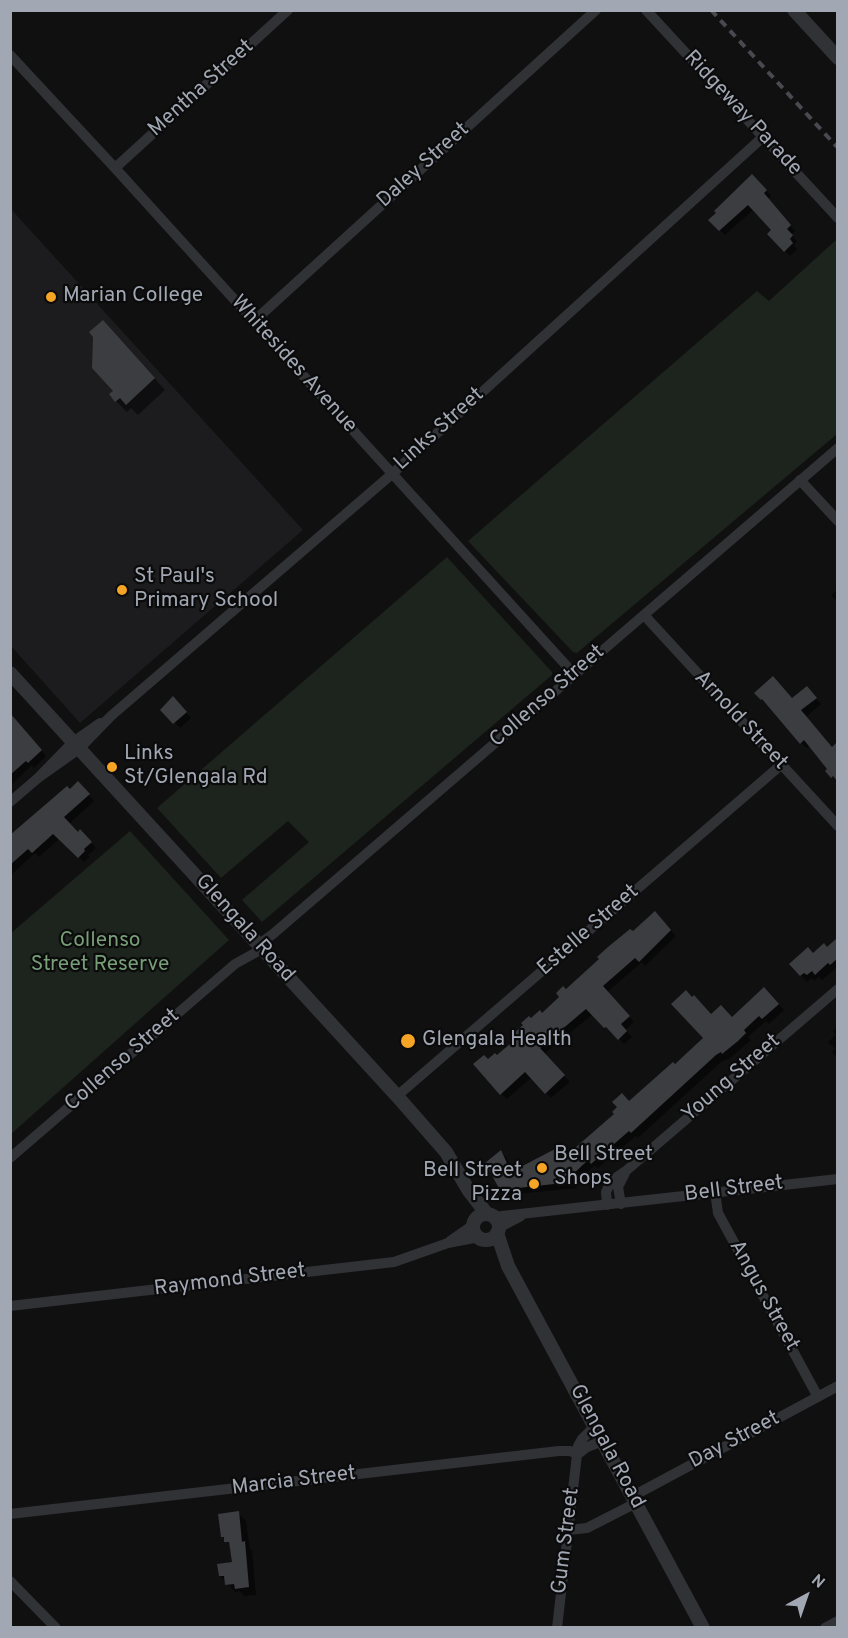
<!DOCTYPE html>
<html>
<head>
<meta charset="utf-8">
<style>
  body { margin:0 }
  #map { position:relative; width:848px; height:1638px; overflow:hidden; background:#101011; font-family:Overpass,sans-serif }
  canvas { display:block }
  .frame { position:absolute; inset:0; border:12px solid #a1a7b3; pointer-events:none }
  .north { position:absolute; left:776px; top:1566px; width:60px; height:60px; -webkit-text-stroke:4px #0b0b0c; paint-order:stroke; rotate:40deg; font-size:16px; font-weight:700; line-height:24px; text-align:center; color:#a1a7b3 }
  .north::after { content:''; display:block; margin:auto; width:21px; height:27px; background:#a1a7b3; clip-path:polygon(50% 0,100% 100%,50% 72%,0 100%) }
</style>
</head>
<body>
<div id="map">
<canvas width="848" height="1638"></canvas>
<div class="frame"></div>
<div class="north">N</div>
</div>
<script>
const g = document.querySelector('canvas').getContext('2d');
g.lineJoin = 'round';
function fill(path, color) { g.fillStyle = color; g.fill(path, 'evenodd'); }
const shape = rows => new Path2D(rows.map(r => 'M' + r).join(''));
function trace(path, color, width, dash) { g.strokeStyle = color; g.lineWidth = width; g.lineCap = dash ? 'butt' : 'round'; g.setLineDash(dash || []); g.stroke(path); }
function write(font, color, halo, rows, align = 'center') {
  g.font = font + ' Overpass,sans-serif'; g.lineWidth = 4.5; g.setLineDash([]); g.textBaseline = 'middle'; g.strokeStyle = halo; g.fillStyle = color; for (const [text, x, y, turn = 0] of rows) {
    g.save(); g.translate(x, y); g.rotate((+turn || 0) * Math.PI / 180); g.textAlign = isNaN(turn) ? turn : align; if (halo) g.strokeText(text, 0, 0); g.fillText(text, 0, 0); g.restore();
  }
}
fill(shape([
  [11,209,303,530,80,723,11,646]
]), '#1c1c1e');
fill(shape([
  [837,239,837,434,577,653,573,652,468,541,757,291,769,301],
  [447,557,552,672,552,675,262,922,242,900,309,842,288,821,221,878,157,808],
  [130,831,229,940,11,1134,11,933]
]), '#1c241d');
fill(shape([
  [752,176,771,196,768,199,795,231,791,235,797,241,794,245,797,249,790,256,769,234,773,230,754,209,725,235,710,220],
  [114,333,165,390,138,415,131,408,127,412,116,401],
  [838,589,838,602,831,595],
  [812,694,821,704,806,717,833,748,835,746,838,748,838,782,827,771,829,769,810,745,807,748,801,743,793,700],
  [173,698,191,718,180,728,163,710],
  [10,714,46,756,34,768,32,765,10,786],
  [83,789,94,801,69,824,78,834,80,831,96,848,88,855,90,857,84,862,60,838,39,857,35,853,10,876,10,841,70,791],
  [655,914,676,936,645,966,642,962,607,992,634,1022,625,1030,632,1037,624,1044,593,1014,544,1054,570,1082,551,1098,532,1077,507,1099,501,1094,488,1061,497,1057,519,1038,531,1020,542,1015,566,990],
  [838,940,838,970,835,969,822,980,819,977,814,981,812,978,807,982,791,964,827,949],
  [764,989,784,1010,769,1024,766,1021,748,1037,751,1040,743,1047,729,1059,722,1061,638,1138,636,1136,598,1168,595,1165,575,1184,577,1188,507,1195,501,1189,501,1152,507,1158,513,1172,555,1151,563,1160,705,1038,712,1016,732,1019],
  [838,1027,838,1058,832,1052,835,1049,828,1042,836,1035,833,1031],
  [238,1513,246,1521,250,1549,252,1551,256,1595,244,1596,240,1591,235,1592,220,1576,233,1564,231,1547,223,1536]
]), '#0007');
fill(shape([
  [752,174,767,190,764,193,791,225,787,229,793,235,790,239,793,243,784,252,767,234,771,230,748,205,719,231,708,220,716,213,714,211],
  [103,320,155,378,126,405,120,398,115,402,109,394,113,391,92,368,93,337,89,332],
  [773,676,792,698,807,686,817,698,801,710,832,747,837,742,837,781,833,776,831,778,825,771,827,769,804,740,800,744,762,699,761,700,754,693],
  [173,696,187,712,173,724,160,710],
  [10,713,42,750,28,763,26,761,10,775],
  [78,781,90,794,64,817,78,832,80,829,92,842,84,849,85,851,78,858,53,834,32,853,28,849,10,865,10,835,67,786,70,789],
  [655,911,671,930,639,962,635,958,603,986,630,1016,621,1024,627,1031,618,1040,606,1027,604,1028,586,1009,540,1048,565,1075,545,1094,525,1072,500,1095,473,1064,484,1055,488,1059,495,1053,497,1055,517,1038,513,1034,523,1025,521,1023,529,1016,531,1018,540,1010,542,1013,559,997,556,993,563,986,566,989,599,959,597,957,608,947,630,929,633,931],
  [837,938,837,959,830,965,828,963,815,975,812,971,807,975,804,973,800,976,789,964,808,947,813,953,824,943,827,947],
  [764,987,779,1004,762,1019,759,1016,744,1030,746,1033,738,1041,722,1054,721,1052,716,1055,631,1133,629,1131,591,1164,588,1160,570,1177,572,1182,500,1190,485,1163,501,1150,511,1172,555,1149,561,1160,614,1114,612,1112,617,1107,612,1102,622,1093,629,1101,673,1062,675,1064,703,1038,671,1004,686,990,692,997,694,995,711,1014,721,1005,732,1017],
  [239,1511,242,1542,245,1541,249,1587,235,1589,234,1584,225,1585,224,1576,219,1576,217,1564,232,1562,229,1542,224,1542,224,1537,221,1537,218,1514]
]), '#3c3d41');
trace(shape([
  [646,10,838,218],
  [10,55,115,168,574,674],
  [115,168,288,10],
  [253,322,596,10],
  [800,480,838,521],
  [644,615,838,826],
  [38,778,79,749,111,716,392,474,763,137],
  [10,802,38,778,73,742,100,723],
  [258,945,273,934,838,448],
  [397,1096,781,765],
  [10,1158,235,964,262,949],
  [715,1192,718,1213,818,1397],
  [621,1204,618,1187,625,1173],
  [607,1205,606,1192,611,1181,627,1170,838,989],
  [493,1217,838,1179],
  [498,1228,521,1216],
  [450,1241,473,1225],
  [10,1306,394,1262,448,1243,479,1237],
  [578,1454,587,1447,603,1441],
  [633,1496,838,1386],
  [10,1514,559,1451,570,1451,578,1454],
  [568,1530,587,1528,636,1503],
  [10,1581,56,1628],
  [557,1628,578,1446,582,1439,595,1426],
  [825,1628,838,1621]
]), '#313236', 10);
trace(shape([
  [794,10,838,58],
  [10,673,397,1096,446,1152,469,1191,487,1214],
  '473 1227a13 13 0 1 1 26 0a13 13 0 1 1-26 0Z',
  [497,1233,508,1266,703,1628]
]), '#313236', 14);
trace(shape([
  [711,10,838,148]
]), '#484a4f', 4, [8, 6]);
for (const [x, y, r, color] of [
  [51,297,6,"#f5a425"],
  [122,590,6,"#f5a425"],
  [112,767,6,"#f5a425"],
  [408,1041,8,"#f5a425"],
  [542,1168,6,"#f5a425"],
  [534,1184,6,"#f5a425"]
]) { const dot = new Path2D(); dot.arc(x, y, r, 0, 2 * Math.PI); g.fillStyle = color; g.fill(dot); trace(dot, '#0b0b0c', 2); }
write('21px', '#a1a7b3', '#0b0b0c', [
  ["Mentha Street",202,89,-42],
  ["Ridgeway Parade",742,114,47],
  ["Daley Street",424,166,-42],
  ["Whitesides Avenue",293,365,48],
  ["Links Street",440,430,-42],
  ["Collenso Street",548,697,-41],
  ["Arnold Street",740,721,47],
  ["Glengala Road",244,929,48],
  ["Estelle Street",589,931,-41],
  ["Collenso Street",123,1061,-41],
  ["Young Street",732,1079,-41],
  ["Bell Street",734,1190,-7],
  ["Raymond Street",230,1281,-7],
  ["Angus Street",763,1296,61],
  ["Day Street",735,1441,-28],
  ["Glengala Road",606,1447,62],
  ["Marcia Street",294,1482,-7],
  ["Gum Street",567,1541,-83]
]);
write('21px', '#a1a7b3', '#0b0b0c', [
  ["Marian College",63,297],
  ["St Paul's",134,578],
  ["Primary School",134,602],
  ["Links",124,755],
  ["St/Glengala Rd",124,779],
  ["Glengala Health",422,1041],
  ["Bell Street",554,1156],
  ["Shops",554,1180],
  ["Bell Street",522,1172,"right"],
  ["Pizza",522,1196,"right"]
], 'left');
write('21px', '#779e77', '#0b0b0c', [
  ["Collenso",100,942],
  ["Street Reserve",100,966]
]);
</script>
</body>
</html>
